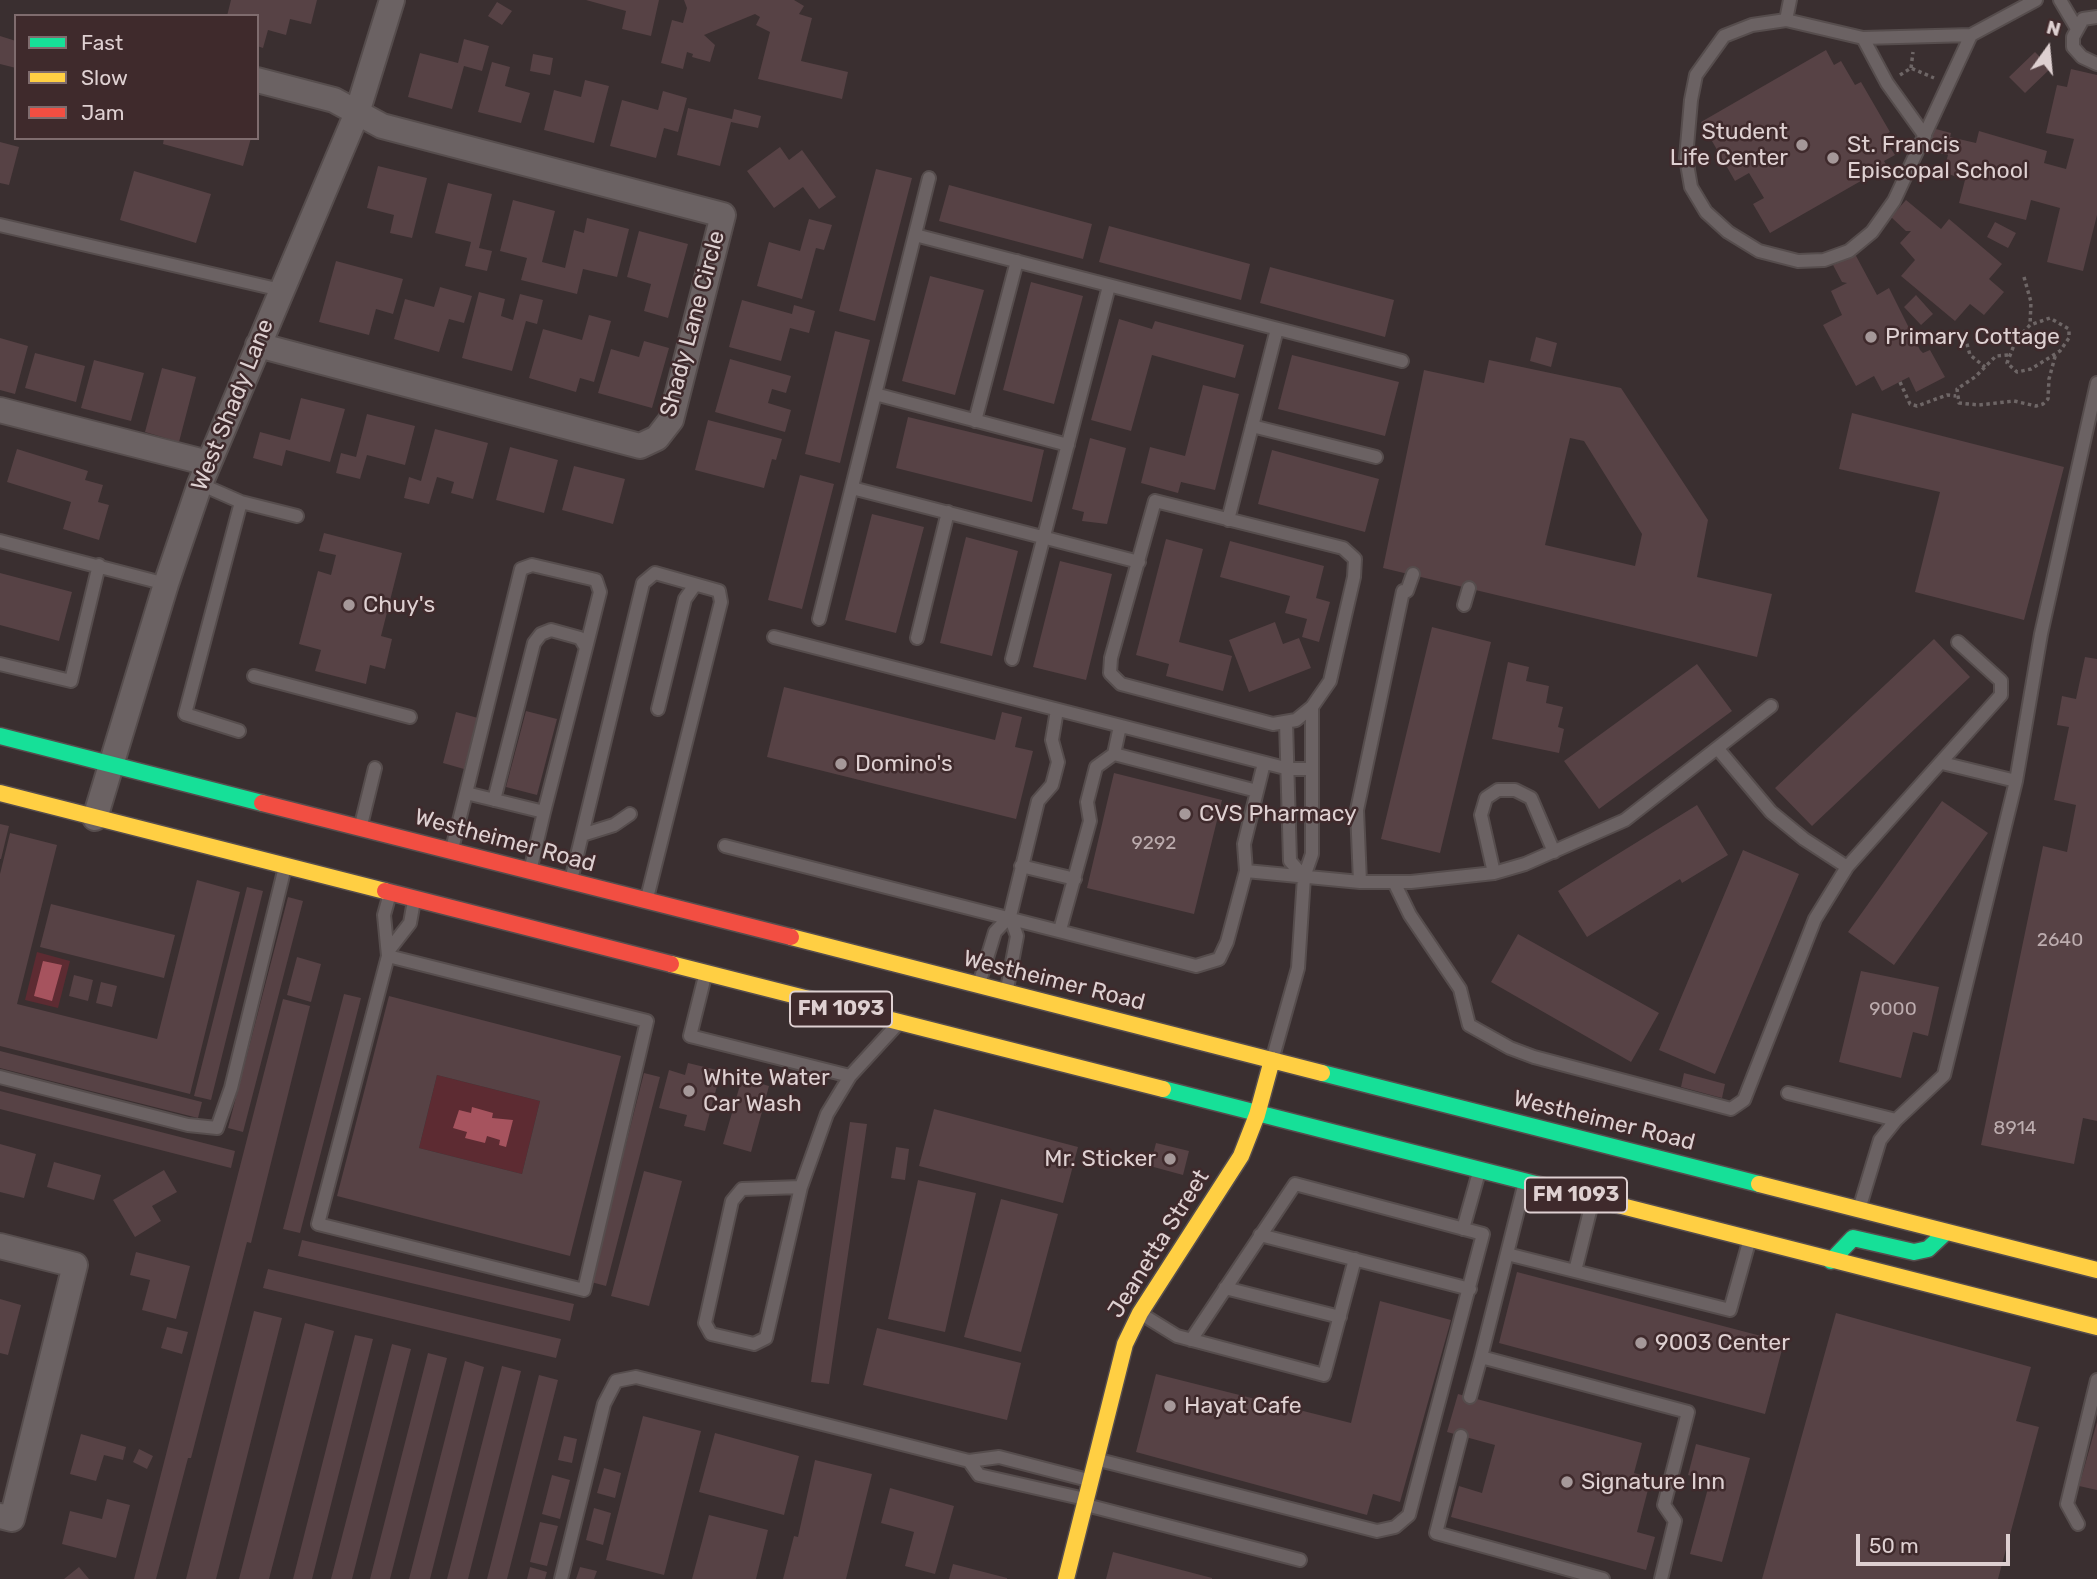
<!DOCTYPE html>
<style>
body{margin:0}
#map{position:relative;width:2097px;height:1579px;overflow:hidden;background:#3a2f30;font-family:Rubik,sans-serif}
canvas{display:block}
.legend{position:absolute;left:14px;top:14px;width:245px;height:126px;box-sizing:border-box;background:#3f2a2c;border:2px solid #7f6c6e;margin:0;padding:9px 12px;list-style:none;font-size:21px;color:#ded0d1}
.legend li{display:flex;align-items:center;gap:14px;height:35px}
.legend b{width:35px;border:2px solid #7f6c6e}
.north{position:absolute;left:2013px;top:14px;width:70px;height:70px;-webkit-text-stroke:5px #3f2a2c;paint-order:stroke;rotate:15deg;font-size:19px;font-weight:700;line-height:28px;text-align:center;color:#ded0d1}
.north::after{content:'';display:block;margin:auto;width:24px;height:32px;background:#ded0d1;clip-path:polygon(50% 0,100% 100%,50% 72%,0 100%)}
.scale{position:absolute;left:1856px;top:1534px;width:154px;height:32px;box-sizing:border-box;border:4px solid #ded0d1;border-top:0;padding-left:9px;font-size:21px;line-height:24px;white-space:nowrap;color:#ded0d1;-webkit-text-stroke:5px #3f2a2c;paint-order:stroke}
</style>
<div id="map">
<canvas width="2097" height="1579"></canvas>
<ul class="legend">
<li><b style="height:9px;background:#16e098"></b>Fast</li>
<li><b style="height:9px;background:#ffcf43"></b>Slow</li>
<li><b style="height:9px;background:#f24e42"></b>Jam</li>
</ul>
<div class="north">N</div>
<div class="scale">50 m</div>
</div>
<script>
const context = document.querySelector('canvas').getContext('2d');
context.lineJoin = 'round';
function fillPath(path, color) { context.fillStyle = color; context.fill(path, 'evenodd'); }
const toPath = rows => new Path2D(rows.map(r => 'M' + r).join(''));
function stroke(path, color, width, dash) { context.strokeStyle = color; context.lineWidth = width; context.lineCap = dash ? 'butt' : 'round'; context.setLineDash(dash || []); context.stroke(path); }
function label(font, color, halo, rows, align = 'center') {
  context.font = font + ' Rubik,sans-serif'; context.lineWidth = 5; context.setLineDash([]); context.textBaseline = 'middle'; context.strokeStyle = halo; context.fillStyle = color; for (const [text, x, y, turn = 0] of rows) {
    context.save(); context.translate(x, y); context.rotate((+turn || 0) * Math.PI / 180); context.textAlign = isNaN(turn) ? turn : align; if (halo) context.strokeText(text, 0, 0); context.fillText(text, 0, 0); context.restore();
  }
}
const green = toPath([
 [37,952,70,961,58,1008,25,1000],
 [437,1075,540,1101,522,1174,419,1148]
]);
const water = toPath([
 [43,961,62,965,52,1001,34,996],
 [472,1107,493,1113,492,1118,513,1120,506,1147,499,1145,500,1140,487,1136,485,1143,465,1138,467,1132,453,1128,459,1110,471,1113]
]);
const building = toPath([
 [231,0,317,0,311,24,290,19,286,35,268,30,263,48,257,46,257,16,227,16],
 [586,0,659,0,651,36,622,29,626,11],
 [684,0,794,0,804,6,799,14,812,18,801,61,848,72,842,99,758,79,770,32,756,25,760,17,755,14,704,35,715,45,710,62,692,57,693,54,687,52,683,69,661,63,672,20,683,23,687,8],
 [497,2,512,11,502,25,488,16],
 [0,36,16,41,16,68,0,64],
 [464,39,489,46,482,71,464,66,452,109,408,97,420,53,458,63],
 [1826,50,1834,65,1841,61,1855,85,1861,82,1890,132,1883,136,1895,155,1884,161,1887,166,1770,233,1753,204,1764,198,1749,173,1735,181,1701,122],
 [2035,52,2051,68,2025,93,2009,77],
 [533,54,553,58,550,75,530,71],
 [492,62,510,67,505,86,530,93,521,123,478,112],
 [2071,69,2097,75,2097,215,2083,271,2047,262,2060,208,2031,200,2026,220,1959,203,1965,180,1943,172,1948,155,1925,150,1932,128,1951,133,1950,137,1976,143,1979,131,2047,151,2044,163,2066,169,2074,139,2046,133,2057,85,2067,87],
 [585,80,609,86,594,143,544,130,554,90,581,97],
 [663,91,687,98,678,132,664,128,656,158,610,146,622,100,658,110],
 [688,108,732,119,734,109,761,116,758,128,731,122,720,166,677,155],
 [164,138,251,138,243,166,163,144],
 [0,142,19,147,9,185,0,183],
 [780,147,789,160,802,150,836,197,819,209,803,187,774,208,747,171],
 [378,166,427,178,412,238,390,233,394,215,367,208],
 [876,169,912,178,875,321,839,311],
 [134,171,211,194,196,243,120,220],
 [448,183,492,194,479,248,492,251,487,271,465,266,471,242,435,233],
 [949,185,1092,224,1083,259,939,221],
 [513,200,555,211,542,262,565,268,574,230,584,233,587,218,629,229,617,277,583,269,577,294,521,280,527,258,500,251],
 [1906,200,1941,229,1949,219,2002,264,1989,279,2004,292,1984,315,1970,304,1955,321,1901,276,1915,260,1900,243,1911,231,1906,231,1891,217],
 [809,219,832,225,824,250,816,248,802,299,757,286,769,242,800,251],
 [1995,222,2016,233,2008,248,1987,237],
 [1109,226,1250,264,1241,300,1099,262],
 [639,231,688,244,668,318,644,311,651,284,627,277],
 [1855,254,1877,295,1889,288,1920,350,1923,353,1930,350,1945,377,1916,392,1909,377,1882,391,1874,376,1856,386,1823,325,1842,315,1831,291,1847,283,1842,282,1833,265],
 [336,261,403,279,393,314,376,309,369,335,319,322],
 [1270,267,1394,300,1385,337,1260,303],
 [930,276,984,290,955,395,902,381],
 [1031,282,1083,296,1054,404,1003,390],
 [440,287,472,296,464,323,449,319,439,352,394,339,405,299,434,307],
 [479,292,505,299,501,316,513,320,520,294,543,300,537,324,526,321,512,371,462,358],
 [1916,295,1933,314,1921,325,1904,307],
 [742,300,792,314,794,305,815,311,809,333,790,328,781,361,729,347],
 [589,315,611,321,594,382,580,378,576,392,529,378,543,329,582,340],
 [1119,319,1152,329,1155,321,1244,345,1235,378,1152,355,1131,431,1091,420],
 [835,331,870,340,840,463,805,454],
 [1536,337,1557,343,1551,367,1530,361],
 [0,338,28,346,15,394,0,390],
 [644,341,669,348,652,408,598,393,611,349,639,357],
 [35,353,85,366,76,402,25,388],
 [1292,355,1399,382,1385,436,1278,409],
 [730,359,791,376,786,393,772,389,768,403,791,410,785,432,715,412],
 [94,360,144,373,131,421,81,408],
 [1489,360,1621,388,1708,520,1697,577,1772,594,1757,657,1383,568,1424,370,1484,383],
 [1570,438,1584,441,1642,534,1635,566,1545,545],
 [162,368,196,377,179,442,145,432],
 [1203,385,1239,394,1215,490,1181,482,1178,493,1141,483,1150,447,1185,456],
 [301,398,345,409,330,462,286,450,282,466,253,458,260,432,290,440],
 [1852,413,2064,467,2024,620,1915,592,1940,492,1839,469],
 [367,414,415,426,405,465,367,455,360,479,336,473,341,453,356,457],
 [908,417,1044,450,1032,502,896,468],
 [708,420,782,439,776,460,772,459,764,488,695,470],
 [435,429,488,443,473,499,451,493,454,482,437,477,429,504,404,498,409,477,421,481],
 [1090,438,1126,448,1107,524,1082,521,1084,512,1072,509],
 [510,447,558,460,544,513,496,500],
 [17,449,88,471,85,480,103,485,98,502,109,505,99,540,63,529,71,502,7,482],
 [1272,450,1379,479,1365,532,1258,504],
 [574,466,625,479,613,524,562,510],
 [800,475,834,484,802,609,768,600],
 [872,514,924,527,896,633,845,620],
 [324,533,402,553,381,636,392,639,385,669,370,665,366,684,315,671,321,650,299,644,318,571,331,575,336,555,319,551],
 [966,537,1018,551,992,656,940,643],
 [1166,539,1203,549,1179,642,1232,656,1223,691,1166,676,1169,664,1136,655],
 [1230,541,1324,566,1316,598,1330,602,1319,642,1302,637,1307,619,1285,613,1290,596,1220,577],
 [1060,561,1112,574,1086,680,1033,667],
 [0,573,72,592,59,641,0,625],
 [1275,622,1283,644,1299,638,1311,668,1249,692,1229,640],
 [1432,627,1491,642,1440,853,1381,839],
 [1934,639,1970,677,1812,826,1775,788],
 [2085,657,2097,659,2097,1121,2083,1118,2074,1164,1981,1145,2043,846,2067,852,2076,805,2054,800,2069,727,2057,725,2062,696,2076,699],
 [1508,662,1529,667,1526,681,1549,686,1546,703,1563,707,1558,727,1564,729,1559,753,1492,739],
 [1697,664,1732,711,1599,809,1564,761],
 [784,687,995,740,1002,712,1022,717,1015,747,1033,751,1016,819,767,757],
 [526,711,557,719,537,795,506,787],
 [456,712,478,718,464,769,443,763],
 [1114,773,1222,800,1194,914,1087,888],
 [1942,801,1988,833,1894,965,1848,932],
 [1697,805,1728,855,1682,883,1680,879,1587,937,1558,891],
 [0,824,9,826,1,859,0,859],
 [10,833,57,845,17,1004,157,1039,197,880,240,892,190,1094,0,1046,0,874],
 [1743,850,1799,874,1715,1074,1659,1050],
 [247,887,263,891,211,1100,194,1096],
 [288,897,303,901,243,1132,228,1128],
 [51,904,175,935,164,978,40,947],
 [1518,934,1659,1013,1631,1062,1491,982],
 [297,957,321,964,311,1002,287,995],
 [1861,971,1939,987,1928,1036,1913,1032,1901,1078,1839,1062],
 [74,975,93,980,88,1001,69,996],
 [101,982,117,986,112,1007,96,1003],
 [344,994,361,998,300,1233,283,1229],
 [389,996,621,1056,570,1256,337,1196],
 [437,1075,540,1101,522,1174,419,1148],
 [283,999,310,1006,251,1243,247,1242,191,1458,188,1458,156,1579,134,1579],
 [0,1051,202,1102,198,1118,0,1068],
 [688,1063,721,1071,705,1131,684,1126,687,1115,659,1108,669,1070,685,1075],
 [644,1073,660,1077,606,1286,591,1282],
 [1684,1073,1725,1084,1722,1098,1681,1087],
 [742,1078,769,1086,751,1152,723,1144],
 [0,1091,235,1151,231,1168,0,1109],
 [934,1109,1078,1147,1063,1203,919,1166],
 [850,1122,867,1124,829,1384,811,1382],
 [1156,1143,1189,1151,1183,1175,1150,1166],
 [0,1144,36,1154,24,1198,0,1192],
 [896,1147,909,1149,905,1180,891,1178],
 [54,1162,101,1175,94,1200,47,1187],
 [164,1170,177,1192,152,1206,161,1221,135,1237,113,1200],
 [644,1171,682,1181,649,1306,611,1296],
 [918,1180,976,1193,945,1332,888,1319],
 [1001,1199,1058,1214,1021,1352,964,1337],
 [302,1240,574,1304,570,1321,298,1256],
 [136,1252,190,1266,176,1319,142,1310,150,1280,130,1275],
 [268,1269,561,1339,556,1358,263,1288],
 [1517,1272,1784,1342,1765,1414,1499,1343],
 [0,1299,21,1305,8,1355,0,1353],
 [1380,1301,1451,1320,1400,1502,1373,1494,1367,1515,1136,1452,1156,1374,1351,1423],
 [254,1311,282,1318,216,1579,186,1579],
 [1836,1313,2031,1367,2016,1421,2039,1427,1998,1579,1762,1579],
 [305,1323,334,1331,269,1579,239,1579],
 [167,1327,188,1332,182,1354,161,1348],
 [877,1328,1021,1363,1007,1420,863,1385],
 [355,1335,373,1339,312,1579,293,1579],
 [392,1344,411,1349,352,1579,331,1579],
 [428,1353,447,1358,390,1579,370,1579],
 [465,1361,484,1367,430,1579,409,1579],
 [502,1366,521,1371,468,1579,447,1579],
 [539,1375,558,1380,507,1579,487,1579],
 [1458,1394,1642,1443,1634,1473,1651,1478,1637,1532,1655,1537,1646,1570,1451,1517,1459,1486,1482,1493,1495,1445,1447,1432],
 [643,1416,701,1431,664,1575,606,1560],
 [2097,1422,2097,1490,2079,1486],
 [715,1433,799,1456,784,1515,699,1492],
 [81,1434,126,1447,123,1460,104,1455,96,1481,70,1474],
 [564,1436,577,1439,572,1463,558,1460],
 [1696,1444,1750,1458,1722,1562,1690,1554,1710,1481,1688,1475],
 [139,1449,153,1456,147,1469,133,1462],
 [815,1460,872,1474,846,1579,783,1579,794,1536,798,1537],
 [604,1468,621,1473,615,1498,597,1493],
 [552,1475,570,1480,560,1519,542,1514],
 [890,1488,954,1506,935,1574,905,1566,914,1532,881,1523],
 [107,1499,130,1505,116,1558,62,1544,70,1511,102,1519],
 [594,1508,611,1513,603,1545,586,1540],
 [709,1515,768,1530,756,1579,692,1579],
 [540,1522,558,1526,547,1566,530,1562],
 [1113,1552,1212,1578,1212,1579,1106,1579],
 [953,1564,1007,1578,1007,1579,949,1579],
 [79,1567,89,1579,64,1579],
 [530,1567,547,1572,545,1579,527,1579],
 [580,1567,597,1571,594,1579,576,1579]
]);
const path = toPath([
 [1911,68,1913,52],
 [1900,75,1911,68,1934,78],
 [2024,277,2031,302,2030,325,2016,340,2007,363,2017,372,2031,369,2060,351,2069,338,2069,329,2050,318,2030,325],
 [1965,337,1970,355,1985,367],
 [2008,355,1996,356,1975,377,1957,389,1959,403,1979,405,2014,401,2036,406,2043,404,2048,399,2049,379,2056,353],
 [1900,382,1910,404,1917,406,1947,395,1956,396]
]);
const lane = toPath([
 [2060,0,2076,27],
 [2097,17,2083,19,2073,37,2073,47,2082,57,2097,64],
 [1786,20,1790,0],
 [1971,35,1894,201,1872,232,1849,251,1824,260,1798,261,1759,251,1728,232,1706,212,1691,187,1686,158,1691,100,1696,75,1724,36,1752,25,1786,20,1863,38,1971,35,2036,0],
 [1863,38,1887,83,1925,136],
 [0,225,281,290],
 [915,235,1402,361],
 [875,394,1068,445],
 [975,421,1017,261],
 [1252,426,1376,457],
 [200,484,241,502,297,516],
 [852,488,1139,562],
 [1155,501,1343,548,1355,559,1354,577,1330,681,1312,707,1296,720,1273,724,1121,684,1110,673,1111,658,1155,501],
 [1228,520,1277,329],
 [0,541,166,584],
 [1407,591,1413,574],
 [1464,605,1469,588],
 [819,619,929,178],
 [774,637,1289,769,1312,769],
 [917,638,948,512],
 [1012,659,1109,286],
 [0,664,71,681,99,565],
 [254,676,410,717],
 [658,709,685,599,695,585],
 [1286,722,1290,861,1304,877],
 [239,731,185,714,241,502],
 [1718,749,1771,812,1804,839,1847,867],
 [1114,754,1257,791],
 [1942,763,2016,781],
 [466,793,521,569,532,565,596,580,600,592,586,648],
 [494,800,534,643,541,634,551,630,580,638,586,648,544,812],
 [361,825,375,768],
 [582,835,614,825,630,814],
 [725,846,1196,966,1219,959,1227,942,1246,871,1244,844,1264,763],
 [452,849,466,793,544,812,531,867],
 [1021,866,1075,879],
 [1246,871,1360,882,1411,882,1494,873,1525,864,1625,820,1771,706],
 [1494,873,1481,815,1486,798,1498,790,1515,790,1531,798,1554,852],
 [572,876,643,583,655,573,719,591,721,602,647,898],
 [1360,882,1357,810,1403,591],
 [1394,882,1410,915,1460,989,1469,1025,1510,1048,1534,1057,1731,1109,1744,1100,1815,919,1847,867,2001,695,2001,681,1958,642],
 [1060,930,1090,821,1087,802,1096,767,1114,754,1120,726],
 [389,950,410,923,414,901],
 [388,956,318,1224,584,1290,647,1021,388,956,384,915,389,897],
 [705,976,690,1036,850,1076,895,1027],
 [980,981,995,932,1010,916,1038,801,1052,785,1058,762,1052,740,1057,710],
 [1007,989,1017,936,1010,916],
 [1273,1057,1298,968,1304,877,1312,854,1312,707],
 [0,1077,188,1125,217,1128,231,1088,284,871],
 [1788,1093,1896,1120],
 [1524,1186,1481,1357,1688,1412,1664,1505,1675,1521,1661,1579],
 [801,1187,742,1189,732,1201,705,1323,711,1334,754,1344,766,1338,801,1187,827,1114,850,1076],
 [1860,1206,1880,1140,1896,1120,1944,1075,2016,781,2041,634,2097,383],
 [1463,1229,1479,1172],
 [1260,1235,1470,1289],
 [1507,1254,1730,1310,1749,1242],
 [1575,1271,1592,1203],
 [1225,1288,1340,1317],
 [1143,1315,1177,1336,1324,1375,1355,1259],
 [1470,1397,1481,1357],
 [1461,1436,1436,1533,1603,1579],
 [1099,1460,1377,1531,1395,1527,1409,1515,1483,1234,1295,1184,1191,1340],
 [969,1461,979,1475,1085,1499],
 [1086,1505,1300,1560],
 [2078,1524,2067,1504,2097,1380],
 [561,1579,604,1404,616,1381,636,1377,969,1461,999,1457,1088,1480]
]);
const street = toPath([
 [257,80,334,100,382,126,723,215,671,420,657,438,640,446,258,345],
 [0,410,208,463],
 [95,818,166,584,200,484,357,113,392,0],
 [0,1246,75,1265,12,1519,0,1516]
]);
const fast = toPath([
 [0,736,262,803],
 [1322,1073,1759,1184],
 [1163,1089,1614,1204],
 [1831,1261,1853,1238,1914,1252,1928,1249,1946,1232]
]);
const slow = toPath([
 [0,793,385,891],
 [791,937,1322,1073],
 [671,964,1163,1089],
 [1759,1184,2097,1270],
 [1614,1204,2097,1327],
 [1066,1579,1125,1344,1140,1313,1241,1156,1257,1115,1272,1060]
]);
const jam = toPath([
 [262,803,791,937],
 [385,891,671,964]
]);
const markers = [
 [1802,145,7,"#a59899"],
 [1833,158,7,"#a59899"],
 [1871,337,7,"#a59899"],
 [349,605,7,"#a59899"],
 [841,764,7,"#a59899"],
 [1185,814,7,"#a59899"],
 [689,1091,7,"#a59899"],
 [1170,1159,7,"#a59899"],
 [1641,1343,7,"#a59899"],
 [1170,1406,7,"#a59899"],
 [1567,1482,7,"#a59899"]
];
const numberNames = [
 ["9292",1154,844],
 ["2640",2060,941],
 ["9000",1893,1010],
 ["8914",2015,1129]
];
const shields = [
 [841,1009,102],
 [1576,1195,102]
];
const shieldNames = [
 ["FM 1093",841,1009],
 ["FM 1093",1576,1195]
];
const poiNames = [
 ["Student",1788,132,"right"],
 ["Life Center",1788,158,"right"],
 ["St. Francis",1847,145],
 ["Episcopal School",1847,171],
 ["Primary Cottage",1885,337],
 ["Chuy's",363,605],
 ["Domino's",855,764],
 ["CVS Pharmacy",1199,814],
 ["White Water",703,1078],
 ["Car Wash",703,1104],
 ["Mr. Sticker",1156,1159,"right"],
 ["9003 Center",1655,1343],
 ["Hayat Cafe",1184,1406],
 ["Signature Inn",1581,1482]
];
const streetNames = [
 ["Shady Lane Circle",693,324,-75],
 ["West Shady Lane",233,405,-68],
 ["Westheimer Road",505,841,15],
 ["Westheimer Road",1054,981,14],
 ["Westheimer Road",1604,1121,14],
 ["Jeanetta Street",1159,1244,-58]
];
fillPath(green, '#5d2b32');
fillPath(water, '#a6535e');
fillPath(building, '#574245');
stroke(lane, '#564d4d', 16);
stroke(street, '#564d4d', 28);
stroke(fast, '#564d4d', 19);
stroke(slow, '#564d4d', 19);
stroke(jam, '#564d4d', 19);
stroke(path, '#6e6666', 3.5, [3.5, 3.5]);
stroke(lane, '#6b6263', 12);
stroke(street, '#6b6263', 24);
stroke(fast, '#16e098', 16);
stroke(slow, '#ffcf43', 16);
stroke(jam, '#f24e42', 16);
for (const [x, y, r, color] of markers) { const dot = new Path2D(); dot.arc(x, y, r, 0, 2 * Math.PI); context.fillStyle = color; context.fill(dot); stroke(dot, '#3f2a2c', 2.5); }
label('19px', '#bcacae', null, numberNames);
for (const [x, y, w] of shields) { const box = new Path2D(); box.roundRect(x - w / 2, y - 17.5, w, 35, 5); context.fillStyle = '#3f2a2c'; context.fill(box); stroke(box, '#ded0d1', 2); }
label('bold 21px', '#ded0d1', null, shieldNames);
label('23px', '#ded0d1', '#3f2a2c', poiNames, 'left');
label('23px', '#ded0d1', '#3f2a2c', streetNames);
</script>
